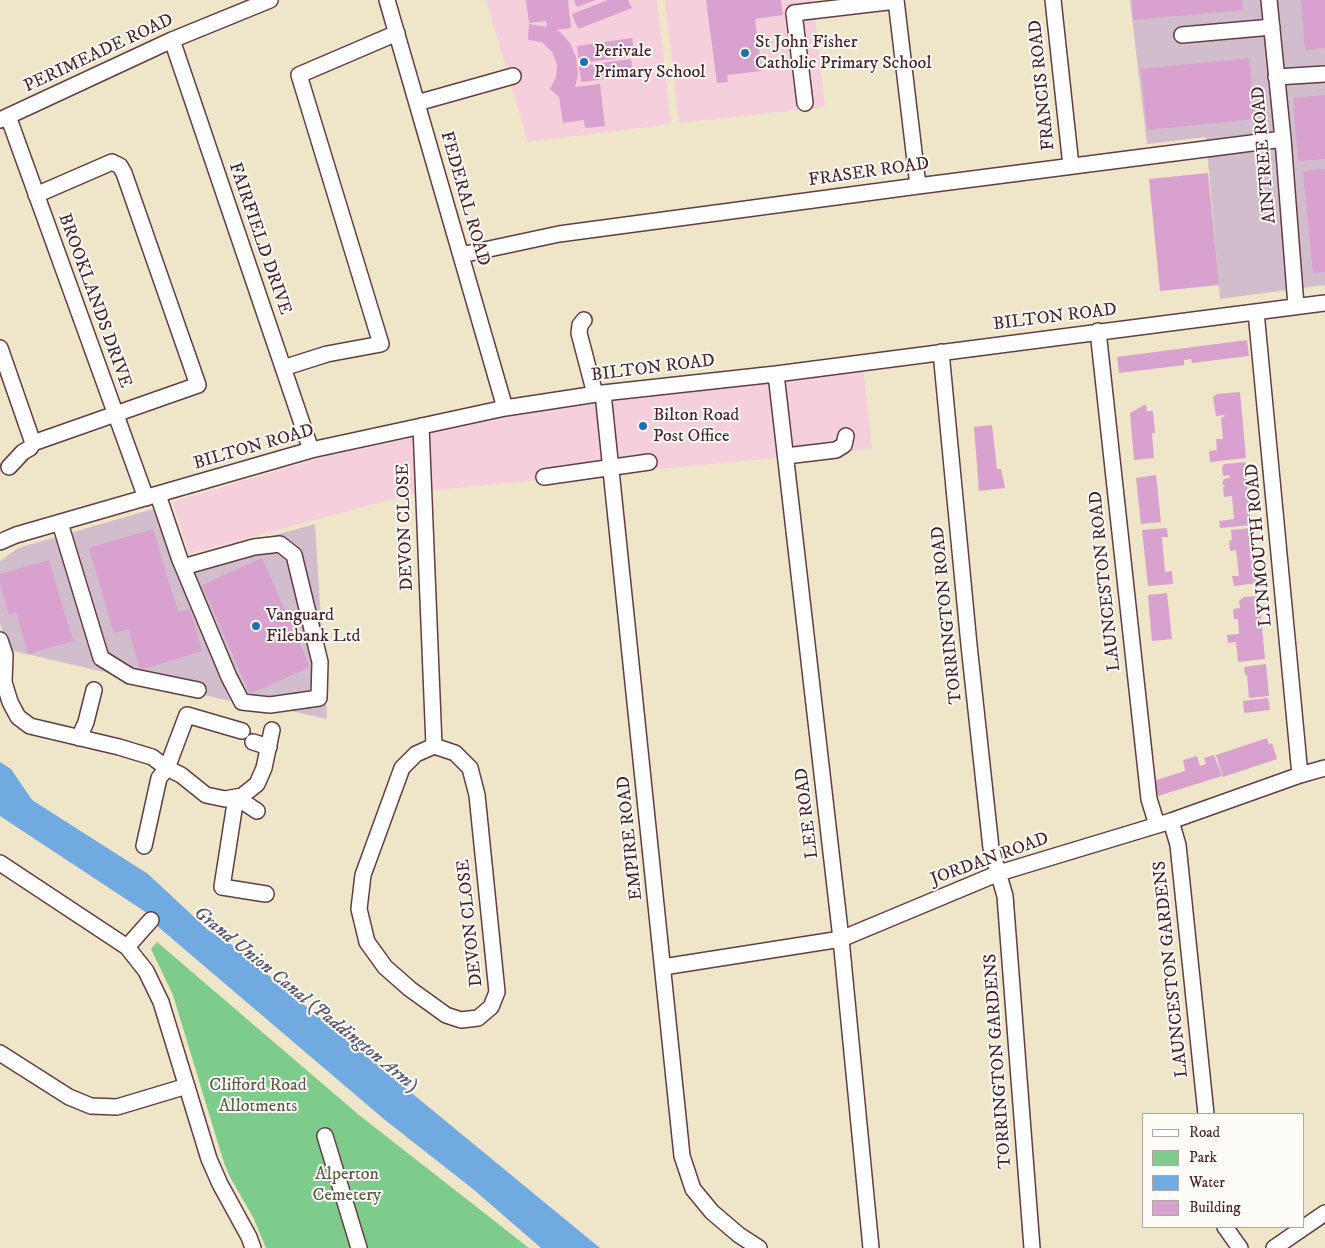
<!DOCTYPE html>
<style>
body{margin:0}
#map{position:relative;width:1325px;height:1248px;overflow:hidden;background:#efe5c9;font-family:"IM FELL DW Pica",serif}
canvas{display:block}
.legend{position:absolute;left:1142px;top:1113px;width:162px;height:115px;box-sizing:border-box;background:#fdfcf7;border:1px solid #b5a4a5;margin:0;padding:6px 9px;list-style:none;font-size:15px;color:#4a1f2b}
.legend li{display:flex;align-items:center;gap:10px;height:25px}
.legend b{width:25px;border:1px solid #b5a4a5}
</style>
<div id="map">
<canvas width="1325" height="1248"></canvas>
<ul class="legend">
<li><b style="height:6px;background:#fff"></b>Road</li>
<li><b style="height:14px;background:#7ecc8c"></b>Park</li>
<li><b style="height:14px;background:#70aae0"></b>Water</li>
<li><b style="height:14px;background:#d8a1ce"></b>Building</li>
</ul>
</div>
<script>
const context = document.querySelector('canvas').getContext('2d');
context.lineJoin = 'round';
function fillPath(path, color) { context.fillStyle = color; context.fill(path, 'evenodd'); }
const toPath = rows => new Path2D(rows.map(r => 'M' + r).join(''));
function stroke(path, color, width, dash) { context.strokeStyle = color; context.lineWidth = width; context.lineCap = dash ? 'butt' : 'round'; context.setLineDash(dash || []); context.stroke(path); }
function label(font, color, halo, rows, align = 'center') {
  context.font = font + ' "IM FELL DW Pica",serif'; context.lineWidth = 4; context.setLineDash([]); context.textBaseline = 'middle'; context.strokeStyle = halo; context.fillStyle = color; for (const [text, x, y, turn = 0] of rows) {
    context.save(); context.translate(x, y); context.rotate((+turn || 0) * Math.PI / 180); context.textAlign = isNaN(turn) ? turn : align; if (halo) context.strokeText(text, 0, 0); context.fillText(text, 0, 0); context.restore();
  }
}
const built = toPath([
 [486,0,657,0,671,124,528,142],
 [665,0,813,0,825,107,679,123],
 [863,365,872,449,422,491,189,554,173,502,316,459,484,422,610,397]
]);
const industrial = toPath([
 [1130,0,1325,0,1325,285,1220,299,1206,137,1147,144],
 [170,504,187,559,315,524,327,719,233,698,156,508],
 [153,509,230,701,9,650,0,624,0,561,18,548]
]);
const green = toPath([
 [157,942,359,1115,529,1248,266,1248,253,1217,231,1179,224,1163,173,995,151,949]
]);
const water = toPath([
 [0,762,11,769,32,800,148,874,208,930,232,945,296,998,600,1248,541,1248,473,1189,385,1120,156,925,147,913,0,816]
]);
const building = toPath([
 [526,0,568,0,571,28,556,30,560,32,570,43,576,57,578,75,575,87,600,84,605,126,585,128,584,120,563,123,559,97,550,89,556,77,557,64,552,52,542,42,528,40,529,24,547,27,546,21,529,23],
 [574,0,596,0,577,7],
 [608,0,628,0,632,8,578,29,572,14],
 [706,0,781,0,783,15,755,19,762,71,727,75,728,82,717,83],
 [1132,0,1242,0,1243,10,1133,20],
 [1301,0,1325,0,1325,48,1305,50],
 [632,38,635,56,579,63,577,46],
 [1249,58,1256,119,1147,130,1141,69],
 [631,59,633,75,581,82,579,66],
 [1325,95,1325,159,1298,161,1293,98],
 [1325,169,1325,272,1313,273,1303,171],
 [1208,173,1219,285,1160,291,1149,179],
 [1247,340,1249,356,1192,363,1191,359,1184,360,1184,365,1119,373,1117,357],
 [1240,392,1246,458,1210,462,1209,451,1217,450,1216,439,1223,439,1221,418,1225,416,1225,415,1216,416,1213,397,1217,394],
 [1146,404,1147,411,1153,411,1155,433,1152,433,1154,458,1134,460,1130,413],
 [992,425,997,469,1001,469,1005,488,979,491,974,427],
 [1245,462,1251,525,1220,528,1219,521,1234,519,1232,496,1224,497,1223,487,1225,486,1222,484,1224,479,1230,478,1229,475,1223,476,1222,467,1224,464],
 [1156,475,1161,522,1141,524,1136,478],
 [1167,528,1168,537,1162,537,1165,572,1172,571,1173,584,1148,586,1142,530],
 [1251,528,1258,583,1234,586,1232,576,1239,576,1236,550,1230,551,1229,541,1232,540,1231,530],
 [153,529,178,612,190,609,202,651,140,670,128,629,114,633,89,548],
 [262,558,310,667,250,694,202,585],
 [49,560,73,641,28,654,16,613,9,615,0,583,0,574],
 [1167,593,1172,639,1152,641,1148,595],
 [1259,596,1265,659,1238,662,1236,642,1228,643,1227,635,1239,634,1238,619,1234,619,1233,609,1240,608,1239,601,1244,597],
 [1266,664,1269,696,1249,698,1247,675,1245,675,1244,667],
 [1268,698,1270,710,1244,713,1243,701],
 [1267,738,1269,745,1272,743,1277,759,1223,777,1216,755],
 [1214,755,1222,776,1158,796,1153,781,1185,771,1183,760,1197,756,1200,766,1206,764,1204,758]
]);
const minor = toPath([
 [387,0,505,408],
 [896,0,918,186],
 [1053,0,1071,166],
 [1269,0,1283,139,1296,306],
 [1182,35,1272,27],
 [172,40,311,450],
 [1276,77,1325,74],
 [417,103,513,76],
 [805,103,794,13,896,1],
 [8,116,146,498],
 [0,120,172,40,270,0],
 [461,255,559,234,918,186,1283,139],
 [1256,312,1300,775],
 [584,320,580,325,579,333,595,394],
 [1098,331,1149,799,1157,825],
 [0,348,33,443,198,385,124,173,120,166,112,162,36,195],
 [941,352,969,645,991,848,1005,896,1032,1248],
 [283,368,327,354,381,344,299,75,397,33],
 [776,374,841,939,871,1248],
 [603,393,682,1156,693,1189,712,1212,739,1235,759,1248],
 [421,426,434,746],
 [786,456,836,450,844,445,846,436],
 [9,467,23,452,30,448,33,443],
 [544,477,649,462],
 [158,495,180,560,183,567,229,677,242,702,270,705,319,698,320,662,294,555,280,544,254,547,183,567],
 [60,523,101,658,130,676,198,690],
 [0,542,16,535,311,450,505,408,603,393,776,374,1325,303],
 [0,640,5,655,4,682,10,702,18,717,30,726,119,747,152,757,167,768,181,775,206,795,225,799,242,796,257,784,264,768,272,730],
 [79,738,86,722,94,690],
 [253,742,269,747],
 [434,746,455,753,470,768,477,795,497,992,491,1007,478,1018,461,1020,446,1015,410,989,385,967,367,942,359,909,363,875,402,768,416,754,434,746],
 [257,811,236,797,222,887,266,894],
 [1171,821,1178,845,1206,1114],
 [144,846,159,778,167,768,187,715,242,731],
 [0,863,127,947,146,971,161,1002,209,1159,220,1184,249,1237,253,1248],
 [127,947,151,920],
 [663,967,841,939,999,873,1171,821,1300,775,1325,768],
 [0,1053,69,1097,91,1106,117,1107,187,1086],
 [325,1136,359,1248],
 [1225,1227,1240,1248],
 [1274,1248,1325,1213]
]);
const markers = [
 [745,53,5,"#1f6fb2"],
 [584,62,5,"#1f6fb2"],
 [643,426,5,"#1f6fb2"],
 [256,626,5,"#1f6fb2"]
];
const poiNames = [
 ["St John Fisher",755,43],
 ["Catholic Primary School",755,64],
 ["Perivale",594,52],
 ["Primary School",594,73],
 ["Bilton Road",653,416],
 ["Post Office",653,437],
 ["Vanguard",266,616],
 ["Filebank Ltd",266,637]
];
const streetNames = [
 ["PERIMEADE ROAD",99,54,-25],
 ["FRANCIS ROAD",1043,85,-96],
 ["AINTREE ROAD",1265,155,-95],
 ["FRASER ROAD",869,173,-8],
 ["FEDERAL ROAD",464,199,74],
 ["FAIRFIELD DRIVE",259,239,71],
 ["BROOKLANDS DRIVE",94,301,70],
 ["BILTON ROAD",1055,318,-7],
 ["BILTON ROAD",653,369,-7],
 ["BILTON ROAD",254,448,-16],
 ["DEVON CLOSE",406,527,-92],
 ["LYNMOUTH ROAD",1260,545,-95],
 ["LAUNCESTON ROAD",1106,581,-96],
 ["TORRINGTON ROAD",948,615,-96],
 ["LEE ROAD",808,813,-97],
 ["EMPIRE ROAD",631,838,-96],
 ["JORDAN ROAD",990,860,-20],
 ["DEVON CLOSE",471,923,-96],
 ["LAUNCESTON GARDENS",1172,969,-96],
 ["TORRINGTON GARDENS",999,1061,-94]
];
const parkNames = [
 ["Clifford Road",258,1086],
 ["Allotments",258,1107],
 ["Alperton",347,1175],
 ["Cemetery",347,1196]
];
const waterNames = [
 ["Grand Union Canal (Paddington Arm)",305,1000,39]
];
fillPath(built, '#f5cfdb');
fillPath(industrial, '#d1bdcc');
fillPath(green, '#7ecc8c');
fillPath(water, '#70aae0');
fillPath(building, '#d8a1ce');
stroke(minor, '#633d43', 18);
stroke(minor, '#fff', 15);
for (const [x, y, r, color] of markers) { const dot = new Path2D(); dot.arc(x, y, r, 0, 2 * Math.PI); context.fillStyle = color; context.fill(dot); stroke(dot, '#fdfcf7', 2); }
label('18px', '#4a1f2b', '#fdfcf7', poiNames, 'left');
label('18px', '#4a1f2b', '#fdfcf7', streetNames);
label('18px', '#5c5c4d', '#fdfcf7', parkNames);
label('italic 19px', '#595773', '#fdfcf7', waterNames);
</script>
